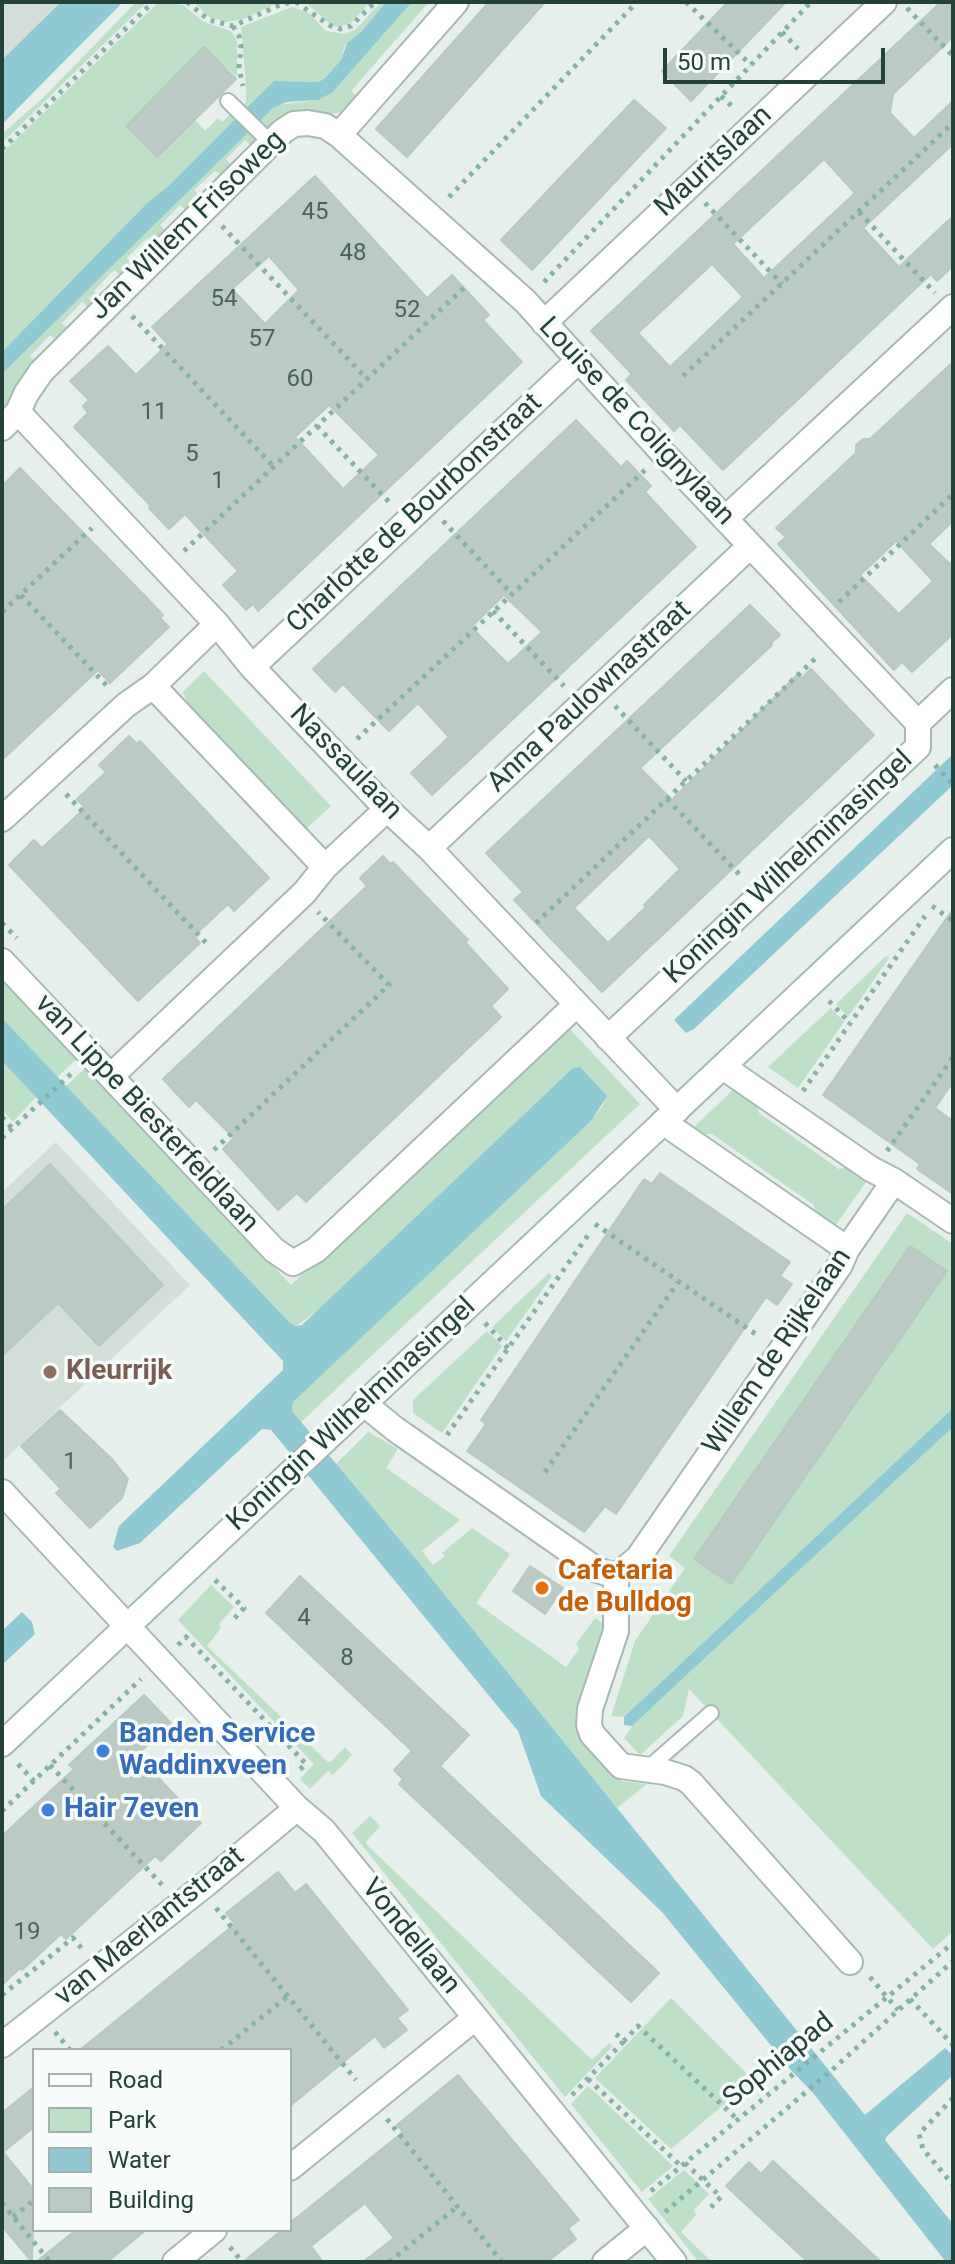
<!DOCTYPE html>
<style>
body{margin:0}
#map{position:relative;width:955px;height:2264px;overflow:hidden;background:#e6efeb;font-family:Roboto,sans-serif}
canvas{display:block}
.frame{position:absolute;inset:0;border:4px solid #24423a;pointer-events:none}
.legend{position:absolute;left:32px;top:2048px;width:260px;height:184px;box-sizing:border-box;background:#f7fbf9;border:2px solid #a3b1ad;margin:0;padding:10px 14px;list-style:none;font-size:24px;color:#24423a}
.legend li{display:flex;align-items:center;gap:16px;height:40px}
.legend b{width:40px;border:2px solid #a3b1ad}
.scale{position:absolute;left:663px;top:48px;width:222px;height:36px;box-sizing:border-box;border:4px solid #24423a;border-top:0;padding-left:10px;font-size:24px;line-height:28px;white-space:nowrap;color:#24423a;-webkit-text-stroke:6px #f7fbf9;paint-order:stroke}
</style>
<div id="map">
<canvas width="955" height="2264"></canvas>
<div class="frame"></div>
<ul class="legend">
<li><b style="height:10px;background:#fff"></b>Road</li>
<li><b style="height:22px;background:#bfe0c8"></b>Park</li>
<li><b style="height:22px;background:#8ec9d4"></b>Water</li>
<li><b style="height:22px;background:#bbcac4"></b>Building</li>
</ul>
<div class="scale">50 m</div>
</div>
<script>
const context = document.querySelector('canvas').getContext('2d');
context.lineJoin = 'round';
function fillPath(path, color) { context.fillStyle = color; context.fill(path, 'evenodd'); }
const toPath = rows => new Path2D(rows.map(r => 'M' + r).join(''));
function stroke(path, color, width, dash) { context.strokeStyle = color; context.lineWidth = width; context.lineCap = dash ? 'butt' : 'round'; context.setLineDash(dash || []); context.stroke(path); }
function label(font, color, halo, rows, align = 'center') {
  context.font = font + ' Roboto,sans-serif'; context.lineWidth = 7; context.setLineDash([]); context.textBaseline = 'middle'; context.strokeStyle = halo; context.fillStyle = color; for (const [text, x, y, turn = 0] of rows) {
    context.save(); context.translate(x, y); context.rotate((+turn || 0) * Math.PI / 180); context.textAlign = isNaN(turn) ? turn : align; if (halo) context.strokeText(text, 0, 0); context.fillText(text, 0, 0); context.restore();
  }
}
const built = toPath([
 [2,2,120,2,2,125],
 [56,1142,190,1285,3,1461,2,1192]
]);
const green = toPath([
 [136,2,147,2,2,143,2,134,46,95],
 [159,2,183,5,204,22,231,31,237,41,237,77,204,47,125,126,157,158,195,120,205,131,218,118,222,122,231,113,237,118,166,188,146,204,2,352,2,153],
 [194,2,279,2,243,19,227,22,209,17],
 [305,2,370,2,351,23,338,27,331,25],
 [381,2,386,2,361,32,345,45,341,60,324,79,318,82,277,81,246,110,243,107,246,102,246,85,241,27,292,7,309,13,326,31,344,34,355,30],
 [412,2,429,2,351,91,359,99,344,111,269,132,258,121,277,105,318,100,332,93],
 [249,130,259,139,250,145,245,140,226,159,231,164,221,175,215,171,194,190,200,196,186,210,180,205,160,225,165,230,153,242,147,238,127,258,132,263,120,275,114,270,94,291,99,296,88,307,82,302,62,323,67,328,55,339,50,335,30,356,34,361,25,370,27,372,2,412,2,374],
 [204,671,331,806,306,829,188,706,183,692],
 [886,956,889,958,848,1017,836,1004],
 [2,979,77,1059,57,1077,2,1018],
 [831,1008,844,1022,798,1088,768,1067],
 [570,1029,640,1104,301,1422,292,1411,292,1402,592,1120,606,1101,296,1326,290,1323,66,1086,85,1068,291,1285,555,1035],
 [2,1061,36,1097,13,1122,2,1110],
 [735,1088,756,1099,759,1113,839,1169,853,1166,863,1175,866,1182,835,1226,816,1219,814,1205,712,1134,703,1134,694,1127],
 [907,1213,953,1244,953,1408,624,1717,611,1716,635,1641,685,1568,669,1556],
 [549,1273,552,1276,506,1341,492,1327],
 [487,1331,502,1346,442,1433,413,1413,413,1400],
 [953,1427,953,1931,933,1949,689,1689,683,1716,640,1755,624,1738,632,1726],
 [368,1432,398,1449,386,1468,460,1520,422,1551,433,1565,445,1556,442,1553,472,1528,510,1554,476,1603,566,1667,579,1649,576,1644,595,1618,605,1625,575,1716,582,1738,612,1776,622,1781,647,1784,617,1808,420,1564,336,1464],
 [211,1585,234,1607,219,1624,221,1628,207,1646,328,1762,331,1762,345,1747,352,1755,333,1775,328,1771,310,1789,300,1779,314,1764,178,1620],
 [370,1816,380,1826,366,1842,367,1845,592,2060,609,2043,613,2046,565,2097,352,1833],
 [671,1998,753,2080,671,2149,595,2078],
 [588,2086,673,2166,642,2192,571,2104],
 [684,2170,709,2194,694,2210,696,2215,681,2232,712,2262,699,2262,648,2199]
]);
const water = toPath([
 [61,2,123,2,2,124,2,60],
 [386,2,412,2,332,93,318,100,287,102,273,108,2,374,2,352,146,204,166,188,274,81,318,82,324,79,341,60,347,43,361,32],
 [953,754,953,785,694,1029,686,1033,674,1020],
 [2,1018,290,1323,296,1326,302,1325,573,1068,580,1067,607,1096,592,1120,293,1402,292,1411,420,1564,865,2115,945,2048,953,2055,953,2075,887,2136,885,2140,953,2224,953,2262,946,2262,813,2093,791,2070,662,1912,541,1796,518,1731,271,1430,262,1429,140,1543,117,1551,113,1547,119,1526,283,1370,283,1361,2,1061],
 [953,1408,953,1427,632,1726,624,1725,624,1717],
 [22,1612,32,1622,35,1634,2,1665,2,1631]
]);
const building = toPath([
 [489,2,545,2,407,157,376,129,489,2],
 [728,2,786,2,691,101,662,71,728,2],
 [941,2,953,2,953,37,893,94,890,113,914,138,953,101,953,144,863,228,899,267,953,216,953,266,937,281,931,274,723,470,680,425,674,431,655,411,626,380,632,374,591,331,941,2],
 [824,159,855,193,764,278,733,244,824,159],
 [712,264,743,297,670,367,638,333,712,264],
 [204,47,236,79,157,157,126,126,204,47],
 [634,100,666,128,532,270,501,240,634,100],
 [315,176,427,298,452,275,489,315,483,320,522,362,258,611,253,604,246,610,223,585,238,571,185,514,169,529,149,508,151,506,74,427,88,413,83,406,89,400,70,381,108,346,136,375,168,344,152,327,315,176],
 [269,256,299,290,265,324,232,289,269,256],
 [329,405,379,455,343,489,295,437,329,405],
 [953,362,953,521,929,544,950,564,953,562,953,634,912,672,902,662,894,670,778,544,786,537,776,528,856,453,856,445,863,439,870,439,953,362],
 [896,541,933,581,899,614,860,575,896,541],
 [576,420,621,467,627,461,651,486,645,492,696,547,432,795,411,773,449,737,418,703,389,731,343,684,335,692,313,669,576,420],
 [504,595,542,632,508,664,471,627,504,595],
 [20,468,144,595,163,615,160,618,169,627,110,683,98,670,2,760,2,486,20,468],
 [750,605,780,635,771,643,772,645,640,768,672,800,798,674,802,678,811,669,874,735,602,992,514,900,523,892,486,853,750,605],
 [649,836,680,869,644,905,646,907,608,943,574,908,649,836],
 [129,736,137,744,140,741,269,878,234,911,228,904,194,936,200,943,138,1001,9,865,34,840,42,848,85,808,77,799,106,772,99,765,129,736],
 [383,856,390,864,393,862,468,940,465,942,508,989,491,1006,501,1017,306,1202,297,1193,278,1210,223,1149,234,1138,196,1100,189,1107,163,1079,367,886,360,878,383,856],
 [953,909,953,1082,935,1108,953,1121,953,1194,917,1169,920,1164,823,1095,953,909],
 [50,1164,163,1285,99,1346,58,1303,2,1356,2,1210,50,1164],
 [660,1173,790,1262,780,1276,792,1284,777,1305,766,1297,616,1514,605,1506,584,1532,467,1451,486,1424,481,1420,644,1179,652,1184,660,1173],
 [910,1246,947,1271,731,1584,694,1559,910,1246],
 [60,1410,112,1459,128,1479,122,1498,90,1528,56,1493,61,1489,21,1446,60,1410],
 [530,1566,563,1588,545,1614,513,1591,530,1566],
 [300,1576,469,1735,440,1766,659,1973,631,2002,399,1784,403,1779,394,1770,412,1751,266,1613,300,1576],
 [144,1695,171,1723,137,1755,201,1823,161,1861,155,1856,66,1939,61,1934,22,1970,20,1968,2,1985,2,1836,74,1769,69,1765,144,1695],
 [278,1872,295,1893,306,1884,408,2010,397,2018,407,2030,384,2048,375,2036,290,2106,290,2050,80,2050,235,1924,226,1913,278,1872],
 [458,2075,579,2220,568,2228,576,2239,547,2262,363,2262,394,2238,365,2203,311,2246,323,2262,243,2262,282,2230,290,2230,290,2223,403,2132,397,2125,458,2075],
 [34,2087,34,2127,3,2152,34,2190,32,2262,2,2226,2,2113,34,2087],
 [773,2161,881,2262,808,2262,726,2186,749,2162,761,2174,773,2161],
 [76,2230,146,2230,107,2262,36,2262,76,2230]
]);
const path = toPath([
 [187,2,209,20,233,26,282,4,294,2],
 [296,2,329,25,340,29,351,26,375,2],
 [686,2,751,65],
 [907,8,953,56],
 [233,26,239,36,241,47,239,68,243,86],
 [782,32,798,49],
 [721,96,735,109],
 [2,149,153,2],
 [449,197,637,2],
 [705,203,782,284],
 [859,212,935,293],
 [222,226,367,379],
 [544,282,811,2],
 [132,316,274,467],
 [683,376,953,123],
 [317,426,391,504],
 [443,521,511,593],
 [184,551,468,284],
 [21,595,108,687],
 [839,602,953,494],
 [493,611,564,686],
 [2,612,92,528],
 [615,706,686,781],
 [357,739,645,470],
 [935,765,953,785],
 [66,794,210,947],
 [667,799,741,876],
 [932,906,953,921],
 [2,923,17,938],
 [536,923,819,655],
 [829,1001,850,1023],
 [803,1091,925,916],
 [2,1117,12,1128],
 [2,1138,73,1072],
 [214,1150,389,985,318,912],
 [887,1151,953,1057],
 [595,1224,760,1337],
 [485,1323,508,1348],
 [447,1435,591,1231],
 [545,1472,678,1282],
 [215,1580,244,1608,232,1621],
 [178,1645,186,1637,306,1764,297,1772],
 [18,1764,34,1781],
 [50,1765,164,1887],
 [2,1811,141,1679],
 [216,1908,356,2080],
 [870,1977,898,2010],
 [2,1995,73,1938,83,1950],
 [910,1999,953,2045],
 [55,2032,70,2050],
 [616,2034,624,2041,638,2026,738,2120],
 [221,2050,288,1996],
 [588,2079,681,2166],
 [572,2095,624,2041],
 [953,2098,919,2134,923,2149,953,2185],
 [387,2119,502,2262],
 [685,2163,721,2197,709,2209],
 [651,2191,953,1943],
 [2,2203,50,2262],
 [665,2212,833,2069,953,1961],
 [13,2217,34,2200],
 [230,2247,242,2262],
 [389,2262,457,2207]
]);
const lane = toPath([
 [228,101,271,143],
 [646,1770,711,1713]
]);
const street = toPath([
 [339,135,525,301,663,453,918,723],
 [544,323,884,2],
 [18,412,217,624,252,667,387,809,429,848,677,1110],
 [2,428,18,412,26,394,41,372,283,131,294,124,308,123,325,126,339,135,456,2],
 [725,519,953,307],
 [252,667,578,361],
 [153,686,325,867],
 [2,819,126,705,153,686,217,624],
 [429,848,750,546],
 [2,961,274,1250,293,1263,316,1250,576,1005],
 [608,1038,918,747,918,723,953,690],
 [723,1067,871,1169,894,1181,953,1221],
 [111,1076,304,893,325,867,387,809],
 [663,1122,847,1249],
 [363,1403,395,1429,597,1570,616,1576],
 [2,1492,297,1808,324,1831,674,2262],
 [616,1576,616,1631,590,1709,589,1725,592,1734,621,1766,665,1772,684,1778,691,1783,850,1962],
 [616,1576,638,1558,840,1265,847,1249,894,1181],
 [2,2045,206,1884,297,1808],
 [290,2168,475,2018],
 [175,2262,214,2230],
 [605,2262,647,2228]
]);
const secondary = toPath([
 [2,1744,953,850]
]);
const markers = [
 [50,1372,8,"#8d6e63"],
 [542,1588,8,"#e8710a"],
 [103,1751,8,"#3f7fe0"],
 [48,1810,8,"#3f7fe0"]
];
const numberNames = [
 ["45",315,213],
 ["48",353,254],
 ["54",224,300],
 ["52",407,311],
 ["57",262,340],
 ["60",300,380],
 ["11",154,413],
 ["5",192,455],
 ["1",218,482],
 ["1",70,1463],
 ["4",304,1619],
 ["8",347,1659],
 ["19",27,1933]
];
const streetNames = [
 ["Mauritslaan",714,162,-43],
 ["Jan Willem Frisoweg",188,226,-44],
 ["Louise de Colignylaan",636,422,47],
 ["Charlotte de Bourbonstraat",415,514,-43],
 ["Anna Paulownastraat",590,697,-43],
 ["Nassaulaan",345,763,46],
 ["Koningin Wilhelminasingel",789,868,-43],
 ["van Lippe Biesterfeldlaan",146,1114,47],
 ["Willem de Rijkelaan",778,1352,-56],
 ["Koningin Wilhelminasingel",352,1415,-43],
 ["van Maerlantstraat",150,1927,-39],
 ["Vondellaan",410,1937,51],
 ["Sophiapad",779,2061,-39]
];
const educationNames = [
 ["Kleurrijk",66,1372]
];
const foodNames = [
 ["Cafetaria",558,1572],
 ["de Bulldog",558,1604]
];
const shopNames = [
 ["Banden Service",119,1735],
 ["Waddinxveen",119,1767],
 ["Hair 7even",64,1810]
];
fillPath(built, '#d4dfda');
fillPath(green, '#bfe0c8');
fillPath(water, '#8ec9d4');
fillPath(building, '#bbcac4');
stroke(building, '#b8c9c2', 2);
stroke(lane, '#a8b8b2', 18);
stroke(street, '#a8b8b2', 28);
stroke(secondary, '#a4bbb3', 28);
stroke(path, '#86b3a5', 5, [4, 6]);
stroke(lane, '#fff', 14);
stroke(street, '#fff', 24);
stroke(secondary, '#fff', 24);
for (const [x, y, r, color] of markers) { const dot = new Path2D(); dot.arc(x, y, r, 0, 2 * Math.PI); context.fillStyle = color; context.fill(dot); stroke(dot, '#f7fbf9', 3); }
label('24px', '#4a645c', null, numberNames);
label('28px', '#24423a', '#f7fbf9', streetNames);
label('bold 28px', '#785e54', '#f7fbf9', educationNames, 'left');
label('bold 28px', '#c56008', '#f7fbf9', foodNames, 'left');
label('bold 28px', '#366cbe', '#f7fbf9', shopNames, 'left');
</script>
